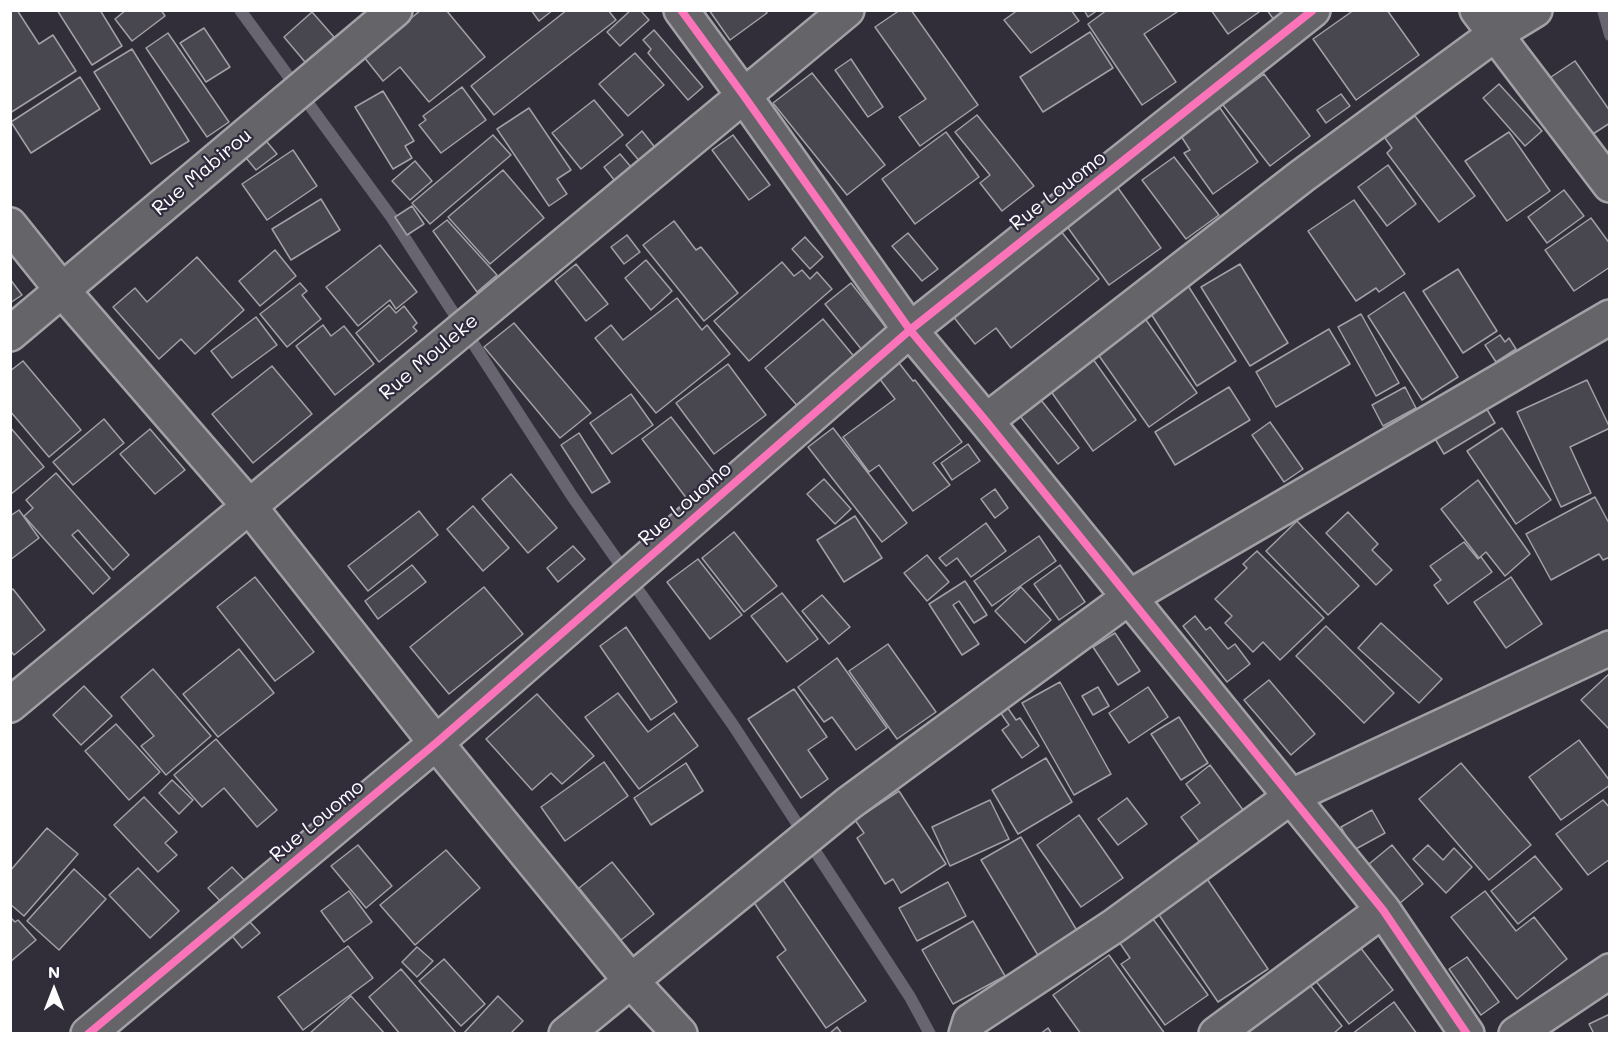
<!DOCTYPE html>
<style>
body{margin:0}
#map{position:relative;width:1620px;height:1044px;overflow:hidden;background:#312e39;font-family:Mali,sans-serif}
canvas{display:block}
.frame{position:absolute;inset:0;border:12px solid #fff;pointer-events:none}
.north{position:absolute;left:24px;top:960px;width:60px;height:60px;-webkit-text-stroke:4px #2f2a3d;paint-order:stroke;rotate:0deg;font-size:16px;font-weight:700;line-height:24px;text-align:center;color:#fff}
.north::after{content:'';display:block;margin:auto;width:21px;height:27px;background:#fff;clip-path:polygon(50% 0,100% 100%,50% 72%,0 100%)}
</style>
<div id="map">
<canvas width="1620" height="1044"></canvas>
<div class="frame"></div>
<div class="north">N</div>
</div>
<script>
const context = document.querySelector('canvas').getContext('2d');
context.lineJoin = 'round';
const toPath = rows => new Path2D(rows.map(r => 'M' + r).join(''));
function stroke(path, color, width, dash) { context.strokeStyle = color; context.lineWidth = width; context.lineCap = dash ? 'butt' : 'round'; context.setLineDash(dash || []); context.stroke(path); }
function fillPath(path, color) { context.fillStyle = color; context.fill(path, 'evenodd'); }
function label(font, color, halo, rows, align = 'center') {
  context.font = font + ' Mali,sans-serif'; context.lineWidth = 4.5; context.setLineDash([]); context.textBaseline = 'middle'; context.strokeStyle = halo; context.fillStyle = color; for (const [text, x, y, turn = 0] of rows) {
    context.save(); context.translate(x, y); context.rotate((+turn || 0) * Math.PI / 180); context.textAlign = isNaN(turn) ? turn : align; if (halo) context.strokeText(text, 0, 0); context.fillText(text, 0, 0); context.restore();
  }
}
const stream = toPath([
 [240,10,392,218,572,496,733,725,910,997,930,1034],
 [1603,10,1610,35]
]);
const building = toPath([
 [10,10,17,10,39,44,53,35,76,71,10,113,10,10],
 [57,10,100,10,122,46,92,65,57,10],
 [126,10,161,10,165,16,132,41,115,19,126,10],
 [421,10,446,10,485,57,429,102,400,67,383,81,364,57,421,10],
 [531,10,553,10,539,21,531,10],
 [567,10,608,10,616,20,494,115,471,86,567,10],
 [631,10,640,10,649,20,620,46,607,32,631,10],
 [709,10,765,10,767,13,730,40,709,10],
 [900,10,911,10,978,105,920,146,899,117,926,99,875,27,900,10],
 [1018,10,1071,10,1079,21,1031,53,1004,20,1018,10],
 [1084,10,1098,10,1088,17,1084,10],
 [1107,10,1180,10,1144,34,1176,82,1142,105,1088,24,1107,10],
 [1211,10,1258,10,1259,12,1228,34,1211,10],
 [1267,10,1287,10,1274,20,1267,10],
 [1354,10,1387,10,1419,55,1356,100,1313,39,1354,10],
 [312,12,334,37,305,62,284,37,312,12],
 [204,28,230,67,206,82,180,43,204,28],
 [654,30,703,87,688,100,648,53,651,49,643,40,654,30],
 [1090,32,1113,68,1043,112,1020,77,1090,32],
 [168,33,229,122,207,137,146,48,168,33],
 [132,49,189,141,151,164,94,72,132,49],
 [635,53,664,85,628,116,599,84,635,53],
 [851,59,883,107,868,117,835,70,851,59],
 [1575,61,1610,111,1610,123,1582,141,1542,83,1575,61],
 [812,73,885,165,847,195,773,103,812,73],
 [1264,74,1310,136,1270,166,1223,105,1264,74],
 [80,77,100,109,31,153,11,122,80,77],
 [1499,84,1542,131,1525,146,1483,98,1499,84],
 [462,87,486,120,441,153,419,125,426,120,423,116,462,87],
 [383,91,414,141,405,146,412,158,393,169,355,107,383,91],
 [1341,94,1350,106,1326,123,1317,110,1341,94],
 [594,100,623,135,581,169,552,133,594,100],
 [529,108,571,170,557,179,567,194,549,206,497,129,529,108],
 [1220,108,1258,162,1213,194,1184,153,1190,150,1181,136,1220,108],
 [977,115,1034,186,1002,211,980,183,990,175,955,132,977,115],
 [1415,116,1475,196,1439,222,1387,153,1392,148,1385,138,1415,116],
 [642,131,657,150,641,163,626,145,642,131],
 [946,132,979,177,915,224,882,179,946,132],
 [1509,132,1550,191,1507,221,1465,161,1509,132],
 [493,135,511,155,430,224,412,203,493,135],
 [733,135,770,185,749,200,712,150,733,135],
 [262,136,277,154,256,170,242,153,262,136],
 [293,150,317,186,267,220,242,184,293,150],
 [620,154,631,167,615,181,604,167,620,154],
 [1174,157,1219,215,1186,239,1142,180,1174,157],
 [415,161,432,181,410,200,392,181,415,161],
 [1388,165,1416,204,1387,226,1358,187,1388,165],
 [503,170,544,218,490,264,448,217,503,170],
 [1113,181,1161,248,1109,285,1061,218,1113,181],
 [1564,190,1584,216,1547,243,1528,217,1564,190],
 [321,199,340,230,291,260,272,229,321,199],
 [1354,200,1405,274,1379,292,1376,288,1356,301,1308,231,1354,200],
 [412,206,424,224,407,235,395,217,412,206],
 [1591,218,1610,244,1610,267,1574,291,1545,250,1591,218],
 [447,220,497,275,477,292,433,231,447,220],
 [674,221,696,250,701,247,738,293,704,321,643,245,674,221],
 [1060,230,1099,279,1011,348,996,328,975,344,952,315,1060,230],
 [908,233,938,269,922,281,892,246,908,233],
 [627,235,640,252,624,264,611,247,627,235],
 [805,237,823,257,810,269,792,249,805,237],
 [380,245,417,292,396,309,390,300,358,326,326,287,380,245],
 [275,250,296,276,260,306,239,281,275,250],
 [197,257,244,310,195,354,181,339,159,359,113,307,135,288,147,302,197,257],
 [646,260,672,291,651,310,625,278,646,260],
 [782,262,794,276,802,270,810,279,817,272,832,289,749,361,714,321,782,262],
 [576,264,608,304,586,321,555,281,576,264],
 [1240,264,1288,343,1250,366,1201,287,1240,264],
 [1458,269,1497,331,1463,353,1423,291,1458,269],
 [10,279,22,295,10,303,10,279],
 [1185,281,1236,361,1197,386,1146,306,1185,281],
 [300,283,307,291,302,295,321,319,287,347,260,314,300,283],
 [851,283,892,335,866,355,825,304,851,283],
 [1404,292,1458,377,1422,400,1368,316,1404,292],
 [677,298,702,330,707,325,730,354,656,413,595,338,611,325,623,340,677,298],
 [389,305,396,313,404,306,417,323,413,327,417,331,379,362,356,333,389,305],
 [1361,314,1399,383,1376,396,1338,327,1361,314],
 [256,317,277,345,232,378,211,351,256,317],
 [1144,317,1197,393,1149,427,1095,350,1144,317],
 [823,319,857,360,800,409,765,368,823,319],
 [514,323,591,413,560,438,484,347,514,323],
 [323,325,331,336,344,326,374,364,335,395,296,346,323,325],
 [1329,329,1350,364,1276,407,1256,372,1329,329],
 [1500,335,1505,342,1509,338,1516,349,1496,362,1485,345,1500,335],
 [1088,352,1136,420,1093,451,1045,383,1088,352],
 [23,361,81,430,49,457,10,411,10,371,23,361],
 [899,363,913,381,915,380,962,442,933,463,950,485,913,511,879,465,869,472,843,437,895,399,879,378,899,363],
 [728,364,766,415,714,454,676,403,728,364],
 [272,366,312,414,253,463,212,414,272,366],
 [1587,380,1610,428,1570,447,1591,493,1561,507,1517,412,1587,380],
 [1229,387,1250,420,1175,465,1155,432,1229,387],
 [1405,387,1416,408,1383,426,1372,405,1405,387],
 [631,394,653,425,612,454,590,423,631,394],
 [1037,395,1079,448,1058,464,1016,411,1037,395],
 [1485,406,1495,423,1444,454,1434,437,1485,406],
 [671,417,717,476,687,499,642,439,671,417],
 [104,419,124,443,73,485,53,462,104,419],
 [1270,422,1303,469,1284,482,1252,435,1270,422],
 [10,427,44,467,10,495,10,427],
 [833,428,907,523,882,542,808,447,833,428],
 [1502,428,1551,500,1516,524,1467,451,1502,428],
 [150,429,185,470,155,494,120,454,150,429],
 [579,433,610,482,592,493,561,445,579,433],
 [968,444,980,461,952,480,941,463,968,444],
 [56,473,129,555,113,570,78,530,72,535,110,578,93,594,24,516,33,508,26,500,56,473],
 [511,474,557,528,528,553,482,499,511,474],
 [824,479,851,509,835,524,807,494,824,479],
 [1478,480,1530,554,1505,576,1486,552,1479,558,1441,509,1478,480],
 [995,489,1008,508,995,518,981,499,995,489],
 [1595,497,1610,525,1610,557,1603,560,1599,554,1551,580,1526,534,1595,497],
 [473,506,509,548,483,571,447,529,473,506],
 [19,510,39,538,10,560,10,516,19,510],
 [419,511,438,535,368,591,348,566,419,511],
 [1348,512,1378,544,1372,550,1392,570,1376,585,1326,533,1348,512],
 [855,516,882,558,844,582,817,540,855,516],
 [1297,521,1359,586,1328,615,1266,551,1297,521],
 [986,523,1006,551,971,577,957,558,946,566,939,558,986,523],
 [734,532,777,586,744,612,702,558,734,532],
 [1039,536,1056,561,992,606,974,581,1039,536],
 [1464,542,1478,559,1481,557,1492,572,1448,604,1434,585,1441,580,1430,566,1464,542],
 [573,546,585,559,558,582,547,568,573,546],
 [1257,551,1324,618,1280,660,1263,642,1253,652,1225,623,1232,616,1215,599,1247,568,1243,564,1257,551],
 [927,555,949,582,927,601,904,573,927,555],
 [698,559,742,615,710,639,667,582,698,559],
 [412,565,426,582,378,619,365,601,412,565],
 [1060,565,1085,602,1059,620,1034,584,1060,565],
 [255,577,314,652,275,681,217,607,255,577],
 [1511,577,1542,624,1506,648,1474,602,1511,577],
 [965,581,987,615,974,623,959,601,953,605,979,644,962,655,929,604,965,581],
 [484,587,523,634,449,694,410,647,484,587],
 [1021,587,1051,620,1025,643,995,611,1021,587],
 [13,589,45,630,14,655,10,650,10,591,13,589],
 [782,593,818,639,787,662,751,616,782,593],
 [822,595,850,627,829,644,802,611,822,595],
 [1195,616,1206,630,1210,627,1228,649,1235,644,1250,664,1227,682,1183,626,1195,616],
 [1381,623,1442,679,1419,703,1358,648,1381,623],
 [1326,626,1394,693,1364,723,1296,656,1326,626],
 [626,627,677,702,651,720,600,646,626,627],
 [1115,633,1140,671,1118,685,1093,647,1115,633],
 [888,644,936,712,897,739,849,671,888,644],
 [239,649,274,693,218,737,183,694,239,649],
 [837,658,887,728,856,750,832,717,824,722,798,687,837,658],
 [153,669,211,736,166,775,141,746,154,736,121,697,153,669],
 [1610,673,1610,730,1581,700,1610,673],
 [1269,680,1315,734,1291,755,1244,700,1269,680],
 [1060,682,1111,774,1074,795,1022,703,1060,682],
 [84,686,112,716,81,745,53,715,84,686],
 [1098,687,1109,706,1093,715,1082,696,1098,687],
 [1148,687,1168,717,1129,743,1109,713,1148,687],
 [794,689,827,737,808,750,828,779,801,798,748,719,794,689],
 [618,693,648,732,674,713,698,746,639,789,585,717,618,693],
 [537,694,594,756,562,784,551,773,532,790,486,739,537,694],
 [1007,707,1016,720,1020,718,1039,746,1022,758,1002,730,1009,725,1000,712,1007,707],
 [1179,717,1208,763,1181,780,1151,734,1179,717],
 [116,724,160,772,129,800,85,751,116,724],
 [216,739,277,810,257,827,224,788,202,807,174,775,216,739],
 [1579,740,1610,781,1610,785,1561,820,1529,777,1579,740],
 [1046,758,1072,802,1018,834,992,790,1046,758],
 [604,762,628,796,565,841,541,807,604,762],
 [686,763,703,791,651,825,634,798,686,763],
 [1461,763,1531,845,1489,880,1419,799,1461,763],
 [1210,765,1246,814,1202,845,1181,817,1200,803,1186,784,1210,765],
 [172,780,193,800,179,814,159,793,172,780],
 [899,791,946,864,901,893,893,879,885,884,857,838,864,833,855,820,899,791],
 [144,797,177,832,165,843,177,855,158,872,114,825,144,797],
 [1127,798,1147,824,1118,845,1098,819,1127,798],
 [990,800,1009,839,950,866,932,827,990,800],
 [1603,800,1610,808,1610,859,1588,875,1556,834,1603,800],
 [1372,810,1385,833,1354,850,1341,827,1372,810],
 [1079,815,1123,878,1081,907,1037,845,1079,815],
 [47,828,78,854,24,916,10,904,10,871,47,828],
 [1021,837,1079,934,1039,957,981,860,1021,837],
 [358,845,392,886,366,908,331,866,358,845],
 [1392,845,1423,884,1400,903,1369,864,1392,845],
 [1428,845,1443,860,1454,848,1472,867,1446,893,1413,859,1428,845],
 [446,850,480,888,415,945,380,905,446,850],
 [1535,856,1562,889,1518,924,1491,891,1535,856],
 [612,862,654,914,621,940,579,888,612,862],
 [232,867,248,884,224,905,208,888,232,867],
 [138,868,179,911,150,938,109,895,138,868],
 [74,869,106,899,59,950,27,921,74,869],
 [1203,873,1268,969,1218,1002,1153,906,1203,873],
 [779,874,866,1001,826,1028,777,957,786,950,749,895,779,874],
 [948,882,966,916,917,941,899,908,948,882],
 [349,891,372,922,344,942,321,911,349,891],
 [1485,891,1516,931,1534,917,1567,959,1517,999,1451,917,1485,891],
 [1148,912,1208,995,1165,1025,1121,964,1130,958,1115,936,1148,912],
 [10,917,15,922,18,920,36,940,10,962,10,917],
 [249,921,260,933,242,948,232,936,249,921],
 [973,921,1005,976,953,1004,922,950,973,921],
 [348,946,373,978,303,1030,278,997,348,946],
 [417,947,433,961,417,977,402,962,417,947],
 [1360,947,1393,990,1349,1024,1315,980,1360,947],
 [1109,955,1165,1034,1081,1034,1053,995,1109,955],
 [1467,957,1499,1002,1481,1015,1449,969,1467,957],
 [444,959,485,1004,461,1026,419,981,444,959],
 [401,969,457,1034,400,1034,369,997,401,969],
 [1310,985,1342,1026,1333,1034,1246,1034,1310,985],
 [351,996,385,1034,309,1034,351,996],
 [498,996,523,1021,510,1034,463,1034,498,996],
 [1394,1002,1417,1034,1352,1034,1394,1002],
 [1610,1014,1610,1034,1594,1034,1589,1024,1610,1014],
 [837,1027,842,1034,829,1034,837,1027],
 [1048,1028,1052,1034,1040,1034,1048,1028]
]);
const street = toPath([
 [681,10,744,96,910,330,986,421,1383,910,1467,1034],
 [1477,10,1610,185],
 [10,225,62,290,249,506,436,743,631,981,680,1034],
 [10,334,395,10],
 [986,421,1302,176,1494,35,1535,10],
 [10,705,847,10],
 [88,1034,436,743,910,330,1313,10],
 [566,1034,849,803,1128,598,1610,317],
 [966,1034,970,1021,1114,926,1292,796,1610,648],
 [1216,1034,1383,910],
 [1516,1034,1610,971]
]);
const cycleway = toPath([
 [681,10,744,96,910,330,986,421,1383,910,1467,1034],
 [88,1034,436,743,910,330,1313,10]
]);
const streetNames = [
 ["Rue Mabirou",202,172,-40],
 ["Rue Louomo",1058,191,-38],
 ["Rue Mouleke",429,357,-40],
 ["Rue Louomo",685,504,-41],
 ["Rue Louomo",317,821,-40]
];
stroke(stream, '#686571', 12);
fillPath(building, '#48464e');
stroke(building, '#a2a1a6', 1.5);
stroke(street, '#a2a1a6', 38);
stroke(street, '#656469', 33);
stroke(cycleway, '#fb73b8', 8);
label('20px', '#fff', '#2f2a3d', streetNames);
</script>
